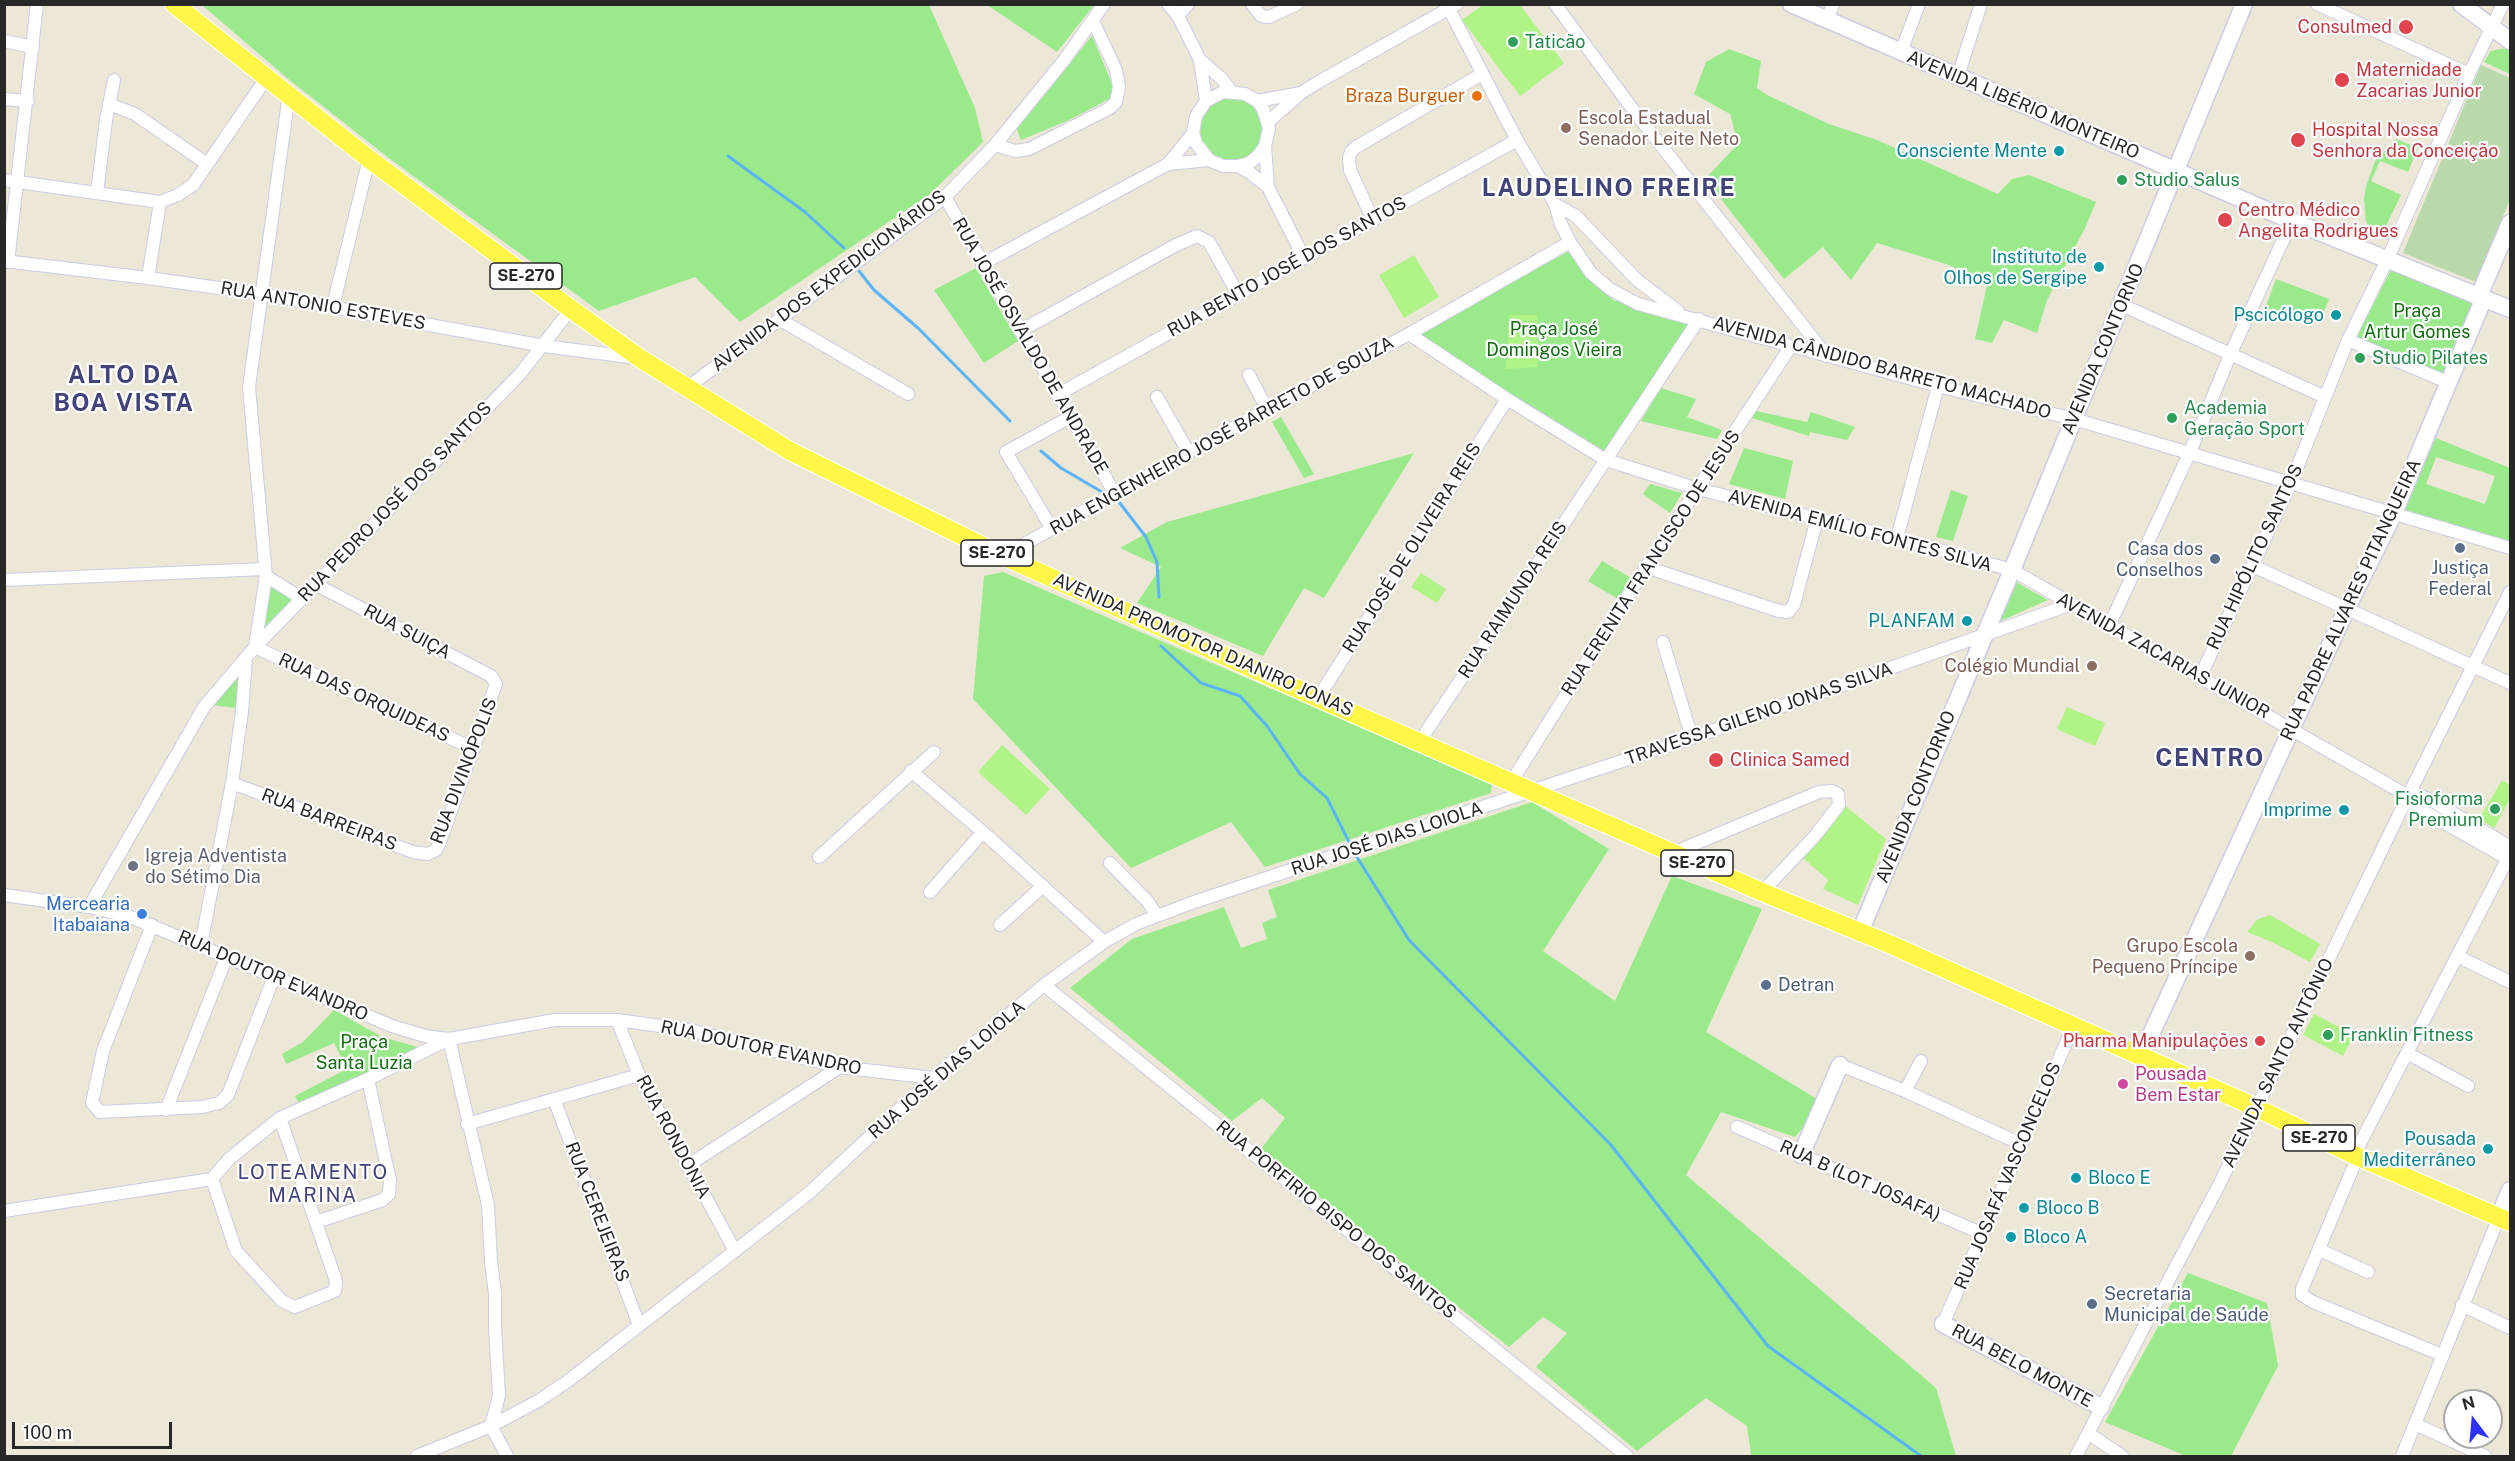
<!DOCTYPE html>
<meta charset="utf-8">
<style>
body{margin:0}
#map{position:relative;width:2515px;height:1461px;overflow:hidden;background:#ece7d6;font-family:"Public Sans",sans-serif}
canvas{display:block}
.frame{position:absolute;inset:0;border:6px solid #272727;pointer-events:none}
.north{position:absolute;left:2443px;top:1389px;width:60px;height:60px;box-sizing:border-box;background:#fff;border:2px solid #a9a9a9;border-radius:50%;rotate:344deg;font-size:16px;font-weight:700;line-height:24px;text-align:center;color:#272727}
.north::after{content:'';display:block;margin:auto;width:21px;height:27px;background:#3031ff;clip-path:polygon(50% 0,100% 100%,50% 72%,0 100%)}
.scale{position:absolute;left:12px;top:1422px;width:160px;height:27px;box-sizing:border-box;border:3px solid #272727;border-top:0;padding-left:8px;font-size:18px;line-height:21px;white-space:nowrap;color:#272727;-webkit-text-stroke:4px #fff;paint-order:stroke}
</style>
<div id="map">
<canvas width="2515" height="1461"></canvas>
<div class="frame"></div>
<div class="north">N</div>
<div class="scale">100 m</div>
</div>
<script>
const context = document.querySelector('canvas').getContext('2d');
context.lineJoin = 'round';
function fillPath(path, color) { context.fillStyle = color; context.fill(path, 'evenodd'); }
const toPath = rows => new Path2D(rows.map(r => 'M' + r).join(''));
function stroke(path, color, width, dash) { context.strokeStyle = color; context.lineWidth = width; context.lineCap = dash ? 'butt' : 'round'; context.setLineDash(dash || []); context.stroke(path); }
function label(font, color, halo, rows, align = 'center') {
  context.font = font + ' "Public Sans",sans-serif'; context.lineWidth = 4.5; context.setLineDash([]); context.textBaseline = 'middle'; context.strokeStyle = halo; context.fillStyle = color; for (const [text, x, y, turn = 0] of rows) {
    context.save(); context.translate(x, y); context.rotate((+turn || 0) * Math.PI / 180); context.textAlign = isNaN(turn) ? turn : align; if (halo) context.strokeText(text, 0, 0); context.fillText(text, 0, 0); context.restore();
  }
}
const green = toPath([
 [202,5,929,5,975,108,983,142,930,194,740,322,695,277,599,311,390,159,287,78],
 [987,5,1094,5,1057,52],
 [1092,36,1113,86,1111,98,1067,121,1021,140,1016,127],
 [2510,47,2510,74,2484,62,2491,51],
 [1729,49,1761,61,1757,88,1769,96,1829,124,1877,140,1998,194,2012,179,2029,175,2096,202,2085,228,2047,300,2037,333,2004,320,1992,343,1975,339,1988,281,1946,264,1877,243,1851,280,1823,247,1784,279,1705,179,1738,144,1730,114,1694,94,1706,62],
 '1200 129a32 32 0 1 1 64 0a32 32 0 1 1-64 0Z',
 [2396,139,2418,148,2408,172,2380,161,2371,181,2401,195,2382,234,2375,234,2371,232,2366,221,2364,198,2366,187,2375,161],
 [1571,250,1587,275,1613,300,1647,310,1694,319,1605,455,1509,395,1419,333],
 [976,268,1018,341,984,363,934,290],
 [2392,268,2473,300,2444,377,2356,338],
 [2276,279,2329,299,2320,322,2307,317,2304,324,2265,309],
 [1661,388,1696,399,1687,417,1722,430,1717,439,1641,421],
 [1756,411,1807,422,1811,412,1855,427,1847,440,1810,432,1809,436,1752,418],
 [1281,417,1314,474,1304,478,1272,422],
 [2436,438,2510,468,2510,542,2401,510],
 [2436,457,2495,476,2485,504,2426,484],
 [1744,448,1793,461,1785,499,1729,484],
 [1414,453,1324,598,1304,588,1263,656,1137,603,1161,567,1120,548,1167,522],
 [1650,484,1682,493,1670,513,1643,494],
 [1951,490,1968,496,1953,541,1936,537],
 [1602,561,1633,579,1621,601,1588,581],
 [1003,572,1492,785,1491,793,1265,867,1231,822,1131,868,973,699,984,576],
 [2014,581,2048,600,1998,622],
 [270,586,294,600,263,630],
 [240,673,241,684,236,708,212,705],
 [1532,802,1609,849,1543,951,1615,1001,1672,876,1762,909,1706,1032,1817,1099,1812,1117,1795,1137,1721,1112,1686,1175,1936,1388,1956,1456,1753,1456,1751,1455,1747,1426,1706,1398,1637,1451,1536,1367,1567,1333,1543,1317,1509,1347,1260,1150,1285,1118,1262,1098,1232,1121,1070,988,1132,939,1224,907,1241,948,1267,939,1262,923,1277,917,1268,890],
 [334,1010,382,1037,421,1048,378,1071,298,1102,295,1096,347,1069,334,1043,286,1064,282,1054,303,1042],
 [2188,1273,2267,1303,2278,1366,2231,1456,2186,1456,2105,1422]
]);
const cemetery = toPath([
 [2481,65,2510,78,2510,199,2476,282,2403,253]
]);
const pitch = toPath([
 [1483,5,1520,5,1564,63,1520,96,1462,20],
 [1414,255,1439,297,1404,318,1379,275],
 [1509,315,1537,315,1538,367,1506,369],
 [1421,573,1446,589,1437,603,1411,587],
 [2067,707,2105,723,2095,746,2057,729],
 [1002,745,1050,789,1026,815,978,772],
 [2502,780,2510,785,2510,799,2494,828,2479,819],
 [1844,805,1886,839,1858,905,1823,889,1828,880,1803,858],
 [2270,915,2320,944,2310,962,2272,942,2247,932,2258,919],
 [2314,1014,2354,1035,2343,1056,2303,1035]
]);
const stream = toPath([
 [728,156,805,212,844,248],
 [859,271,874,290,918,328,1010,421],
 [1041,451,1061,468,1102,492],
 [1119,502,1146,537,1157,562,1159,597],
 [1161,646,1201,683,1240,696,1267,726,1300,774,1327,798,1352,848],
 [1355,854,1409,940,1611,1145,1768,1346,1921,1456]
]);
const street = toPath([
 [1168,4,1178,16,1200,60,1206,101],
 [1252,4,1261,16,1269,17,1297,4],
 [1555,4,1637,115,1827,356],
 [2317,4,2469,74],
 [1449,9,1517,140,1555,204,1560,222,1570,242,1591,273,1610,289,1638,304,1938,386,2074,419,2510,548],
 [1178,16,1188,4],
 [1827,20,1833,4],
 [4,41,33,47],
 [1901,52,1919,4],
 [1200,60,1221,78,1232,92],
 [1958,76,1981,4],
 [289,94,249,387,266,576,255,647,474,749],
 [4,99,28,101],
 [1257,101,1301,93],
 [109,104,135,114,207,164],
 [1268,122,1301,93,1315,84,1457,4],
 [995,145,1015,151,1029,149,1110,108,1116,102,1119,87,1116,70,1093,21],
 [1265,146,1258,156,1249,163,1238,166,1223,166,1209,160,1196,143,1193,133,1196,116,1206,101,1223,92,1245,94,1257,101,1263,109,1269,128,1265,146,1268,187,1304,258],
 [1168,164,1193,133],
 [1238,166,1249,172,1268,187],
 [4,180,160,202],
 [97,193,106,120,114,80],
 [945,197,1115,494],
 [1555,204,1576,216,1637,280,1678,311],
 [1373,220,1350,170,1349,158,1351,152,1356,147,1482,74],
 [4,261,148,278,261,294,544,346,637,358],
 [8,262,37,4],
 [982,264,1168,164,1209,160],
 [148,278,160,202,178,195,193,185,267,77],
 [2122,305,2325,397],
 [333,306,369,159],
 [779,319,908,394],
 [1020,331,1176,245,1197,236,1209,242,1238,294],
 [1409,334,1507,399,1606,460,1698,489,1897,538,2012,570,2408,796,2411,804,2510,860],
 [2348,340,2447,382],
 [1249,375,1267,409],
 [688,387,945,197,995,145,1065,59,1104,4],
 [1057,395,1517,140],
 [1157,397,1189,453],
 [1052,529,1006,452,1070,417],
 [1897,538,1938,386],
 [1003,556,1267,409,1409,334,1570,242],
 [2253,566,2510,683],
 [1646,567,1779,611,1788,612,1794,605,1817,519],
 [266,576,301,598],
 [4,580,265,569],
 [2109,626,2190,452,2230,355,2292,221],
 [1663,642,1692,738],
 [2200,677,2291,483,2348,340,2388,258,2469,74,2503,4],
 [1318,698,1507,399],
 [1420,741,1699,319],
 [911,771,983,832,1104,942],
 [1512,781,1646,567,1791,346],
 [232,783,413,852,428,854,436,850,440,842,496,684,491,676,315,584],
 [2408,796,2416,794,2431,800,2510,847],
 [1673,853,1819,792,1832,791,1838,794,1839,805,1814,837,1762,892],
 [819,857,934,752],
 [1110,863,1148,902,1157,916],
 [930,892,983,832],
 [4,895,89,907,128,916,392,1026,425,1036,449,1039,555,1020,617,1020,690,1030,840,1067,933,1078],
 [89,907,204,707,255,647,520,374,571,309],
 [152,925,103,1051,92,1103,100,1112,202,1107,219,1103,228,1095,274,977],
 [1000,925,1043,886],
 [201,945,232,783,242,712,246,658],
 [2457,956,2510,982],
 [1044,985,1627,1456],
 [617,1020,639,1075,735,1251],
 [2407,1053,2468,1086],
 [1840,1065,1905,1091,2021,1144],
 [1905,1091,1921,1061],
 [554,1099,639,1325],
 [166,1110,227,956],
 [467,1124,639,1075],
 [1737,1127,1983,1234],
 [2354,1155,2510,854],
 [2358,1156,2302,1289,2302,1295,2313,1302,2442,1355],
 [687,1166,840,1067],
 [212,1179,236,1251,282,1301,295,1307,335,1291,336,1281,280,1118],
 [4,1211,212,1179,229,1159,280,1118,368,1079,449,1039,488,1205,491,1262,495,1293,495,1327,499,1396,491,1426],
 [316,1222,383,1200,389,1194,390,1181,368,1079],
 [2320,1250,2368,1272],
 [2462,1305,2510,1328],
 [1943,1324,2073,1027],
 [2415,1424,2485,1456],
 [491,1426,507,1456],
 [2088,1433,2122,1456],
 [417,1456,491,1426,538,1401,568,1381,809,1193,933,1078,1044,985,1104,942,1136,924,1194,902,1692,738,2069,605],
 [2076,1456,2220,1183,2408,796,2510,592],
 [2402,1456,2499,1217]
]);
const secondary = toPath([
 [1791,4,2292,221,2510,309],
 [2461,4,2510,41],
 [1860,932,2012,570,2244,4],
 [2141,1056,2347,608,2394,513,2481,305,2479,296,2510,223],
 [1801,1155,1840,1065],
 [2499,1217,2510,1190],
 [1943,1324,2101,1407]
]);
const primary = toPath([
 [174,4,369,159,571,309,641,359,790,451,1003,556,1318,698,1762,892,1887,943,2255,1107,2354,1155,2510,1222]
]);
const markers = [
 [2406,27,8,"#e0444e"],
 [1513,42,6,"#2e9e5b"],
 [2342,80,8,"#e0444e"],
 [1477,96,6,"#e8710a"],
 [1566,128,6,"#8d6e63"],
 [2298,140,8,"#e0444e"],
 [2059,151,6,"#0f9aa8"],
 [2122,180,6,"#2e9e5b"],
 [2225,220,8,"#e0444e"],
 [2099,267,6,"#0f9aa8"],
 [2336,315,6,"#0f9aa8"],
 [2360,358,6,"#2e9e5b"],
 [2172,418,6,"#2e9e5b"],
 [2460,548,6,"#5c6f8a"],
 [2215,559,6,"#5c6f8a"],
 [1967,621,6,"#0f9aa8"],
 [2092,666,6,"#8d6e63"],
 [1716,760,8,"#e0444e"],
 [2495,809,6,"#2e9e5b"],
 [2344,810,6,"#0f9aa8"],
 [133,866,6,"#6b7280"],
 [142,914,6,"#3f7fe0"],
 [2250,956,6,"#8d6e63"],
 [1766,985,6,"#5c6f8a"],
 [2328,1035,6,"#2e9e5b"],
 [2260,1041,6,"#e0444e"],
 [2123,1084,6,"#d1479c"],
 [2488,1149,6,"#0f9aa8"],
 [2076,1178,6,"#0f9aa8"],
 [2024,1208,6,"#0f9aa8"],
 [2011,1237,6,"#0f9aa8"],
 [2092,1304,6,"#5c6f8a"]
];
const shields = [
 [526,276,72],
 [997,553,72],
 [1697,863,72],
 [2319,1138,72]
];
const shieldNames = [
 ["SE-270",526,276],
 ["SE-270",997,553],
 ["SE-270",1697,863],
 ["SE-270",2319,1138]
];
const healthNames = [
 ["Consulmed",2392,27,"right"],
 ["Maternidade",2356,70],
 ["Zacarias Junior",2356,91],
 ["Hospital Nossa",2312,130],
 ["Senhora da Conceição",2312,151],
 ["Centro Médico",2238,210],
 ["Angelita Rodrigues",2238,231],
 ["Clinica Samed",1730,760],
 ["Pharma Manipulações",2248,1041,"right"]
];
const leisureNames = [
 ["Taticão",1525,42],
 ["Studio Salus",2134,180],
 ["Studio Pilates",2372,358],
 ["Academia",2184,408],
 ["Geração Sport",2184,429],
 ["Fisioforma",2483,799,"right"],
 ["Premium",2483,820,"right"],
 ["Franklin Fitness",2340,1035]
];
const foodNames = [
 ["Braza Burguer",1465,96]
];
const streetNames = [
 ["AVENIDA LIBÉRIO MONTEIRO",2023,105,23],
 ["RUA BENTO JOSÉ DOS SANTOS",1287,267,-29],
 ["AVENIDA DOS EXPEDICIONÁRIOS",829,281,-37],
 ["RUA ANTONIO ESTEVES",323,306,10],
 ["RUA JOSÉ OSVALDO DE ANDRADE",1030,346,60],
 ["AVENIDA CONTORNO",2103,349,-67],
 ["AVENIDA CÂNDIDO BARRETO MACHADO",1882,368,15],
 ["RUA ENGENHEIRO JOSÉ BARRETO DE SOUZA",1222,436,-29],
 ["RUA PEDRO JOSÉ DOS SANTOS",395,502,-46],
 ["AVENIDA EMÍLIO FONTES SILVA",1860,531,15],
 ["RUA JOSÉ DE OLIVEIRA REIS",1412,548,-58],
 ["RUA HIPÓLITO SANTOS",2255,557,-65],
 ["RUA ERENITA FRANCISCO DE JESUS",1651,563,-57],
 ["RUA RAIMUNDA REIS",1513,600,-57],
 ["RUA PADRE ALVARES PITANGUEIRA",2351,600,-65],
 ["RUA SUIÇA",407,632,28],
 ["AVENIDA PROMOTOR DJANIRO JONAS",1203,645,24],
 ["AVENIDA ZACARIAS JUNIOR",2163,656,29],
 ["RUA DAS ORQUIDEAS",364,698,25],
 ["TRAVESSA GILENO JONAS SILVA",1759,714,-19],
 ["RUA DIVINÓPOLIS",464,771,-69],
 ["AVENIDA CONTORNO",1916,797,-68],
 ["RUA BARREIRAS",329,820,21],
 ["RUA JOSÉ DIAS LOIOLA",1387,839,-18],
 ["RUA DOUTOR EVANDRO",273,976,23],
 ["RUA DOUTOR EVANDRO",761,1048,12],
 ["AVENIDA SANTO ANTÔNIO",2278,1063,-64],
 ["RUA JOSÉ DIAS LOIOLA",947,1070,-41],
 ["RUA RONDONIA",673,1137,62],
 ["RUA JOSAFÁ VASCONCELOS",2008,1176,-67],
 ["RUA B (LOT JOSAFA)",1860,1181,24],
 ["RUA CEREJEIRAS",597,1212,69],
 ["RUA PORFIRIO BISPO DOS SANTOS",1336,1220,39],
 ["RUA BELO MONTE",2022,1366,28]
];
const educationNames = [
 ["Escola Estadual",1578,118,"left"],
 ["Senador Leite Neto",1578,139,"left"],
 ["Colégio Mundial",2080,666],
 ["Grupo Escola",2238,946],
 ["Pequeno Príncipe",2238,967]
];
const cultureNames = [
 ["Consciente Mente",2047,151],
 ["Instituto de",2087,257],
 ["Olhos de Sergipe",2087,278],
 ["Pscicólogo",2324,315],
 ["PLANFAM",1955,621],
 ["Imprime",2332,810],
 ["Pousada",2476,1139],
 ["Mediterrâneo",2476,1160],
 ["Bloco E",2088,1178,"left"],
 ["Bloco B",2036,1208,"left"],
 ["Bloco A",2023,1237,"left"]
];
const parkNames = [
 ["Praça",2417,311],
 ["Artur Gomes",2417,332],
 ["Praça José",1554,329],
 ["Domingos Vieira",1554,350],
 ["Praça",364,1042],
 ["Santa Luzia",364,1063]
];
const serviceNames = [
 ["Casa dos",2203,549,"right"],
 ["Conselhos",2203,570,"right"],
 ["Justiça",2460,568,"center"],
 ["Federal",2460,589,"center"],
 ["Detran",1778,985],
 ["Secretaria",2104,1294],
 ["Municipal de Saúde",2104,1315]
];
const worshipNames = [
 ["Igreja Adventista",145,856],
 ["do Sétimo Dia",145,877]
];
const shopNames = [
 ["Mercearia",130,904],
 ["Itabaiana",130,925]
];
const hotelNames = [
 ["Pousada",2135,1074],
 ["Bem Estar",2135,1095]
];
const neighbourhoodNames = [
 ["LOTEAMENTO",313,1173],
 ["MARINA",313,1196]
];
const districtNames = [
 ["LAUDELINO FREIRE",1609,189],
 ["ALTO DA",124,376],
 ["BOA VISTA",124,404],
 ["CENTRO",2210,759]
];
fillPath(green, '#9aea8c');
fillPath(cemetery, '#b9d8ab');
fillPath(pitch, '#b0f386');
stroke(stream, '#5cb4fc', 3);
stroke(street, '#cccce3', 14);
stroke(secondary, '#cccce3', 19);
stroke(primary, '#fff', 20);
stroke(street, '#fff', 12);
stroke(secondary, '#fff', 16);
stroke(primary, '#fff648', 18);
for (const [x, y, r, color] of markers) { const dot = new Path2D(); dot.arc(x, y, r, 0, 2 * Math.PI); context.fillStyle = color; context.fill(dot); stroke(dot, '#fff', 2); }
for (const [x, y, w] of shields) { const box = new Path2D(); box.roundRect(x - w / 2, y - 13, w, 26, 4.5); context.fillStyle = '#fff'; context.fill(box); stroke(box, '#272727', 1.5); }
label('bold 16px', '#272727', null, shieldNames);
label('18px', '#be3a42', '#fff', healthNames, 'left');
label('18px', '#27864d', '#fff', leisureNames, 'left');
label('18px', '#c56008', '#fff', foodNames, 'right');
label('18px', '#272727', '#fff', streetNames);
label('18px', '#785e54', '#fff', educationNames, 'right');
label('18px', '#0d838f', '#fff', cultureNames, 'right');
label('18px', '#136a11', '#fff', parkNames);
label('18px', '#4e5e75', '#fff', serviceNames, 'left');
label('18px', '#5b616d', '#fff', worshipNames, 'left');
label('18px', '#366cbe', '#fff', shopNames, 'right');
label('18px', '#b23c85', '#fff', hotelNames, 'left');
context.letterSpacing = '1.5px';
label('20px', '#43437c', '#fff', neighbourhoodNames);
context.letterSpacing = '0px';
context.letterSpacing = '1.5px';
label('bold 24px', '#43437c', '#fff', districtNames);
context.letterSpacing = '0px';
</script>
